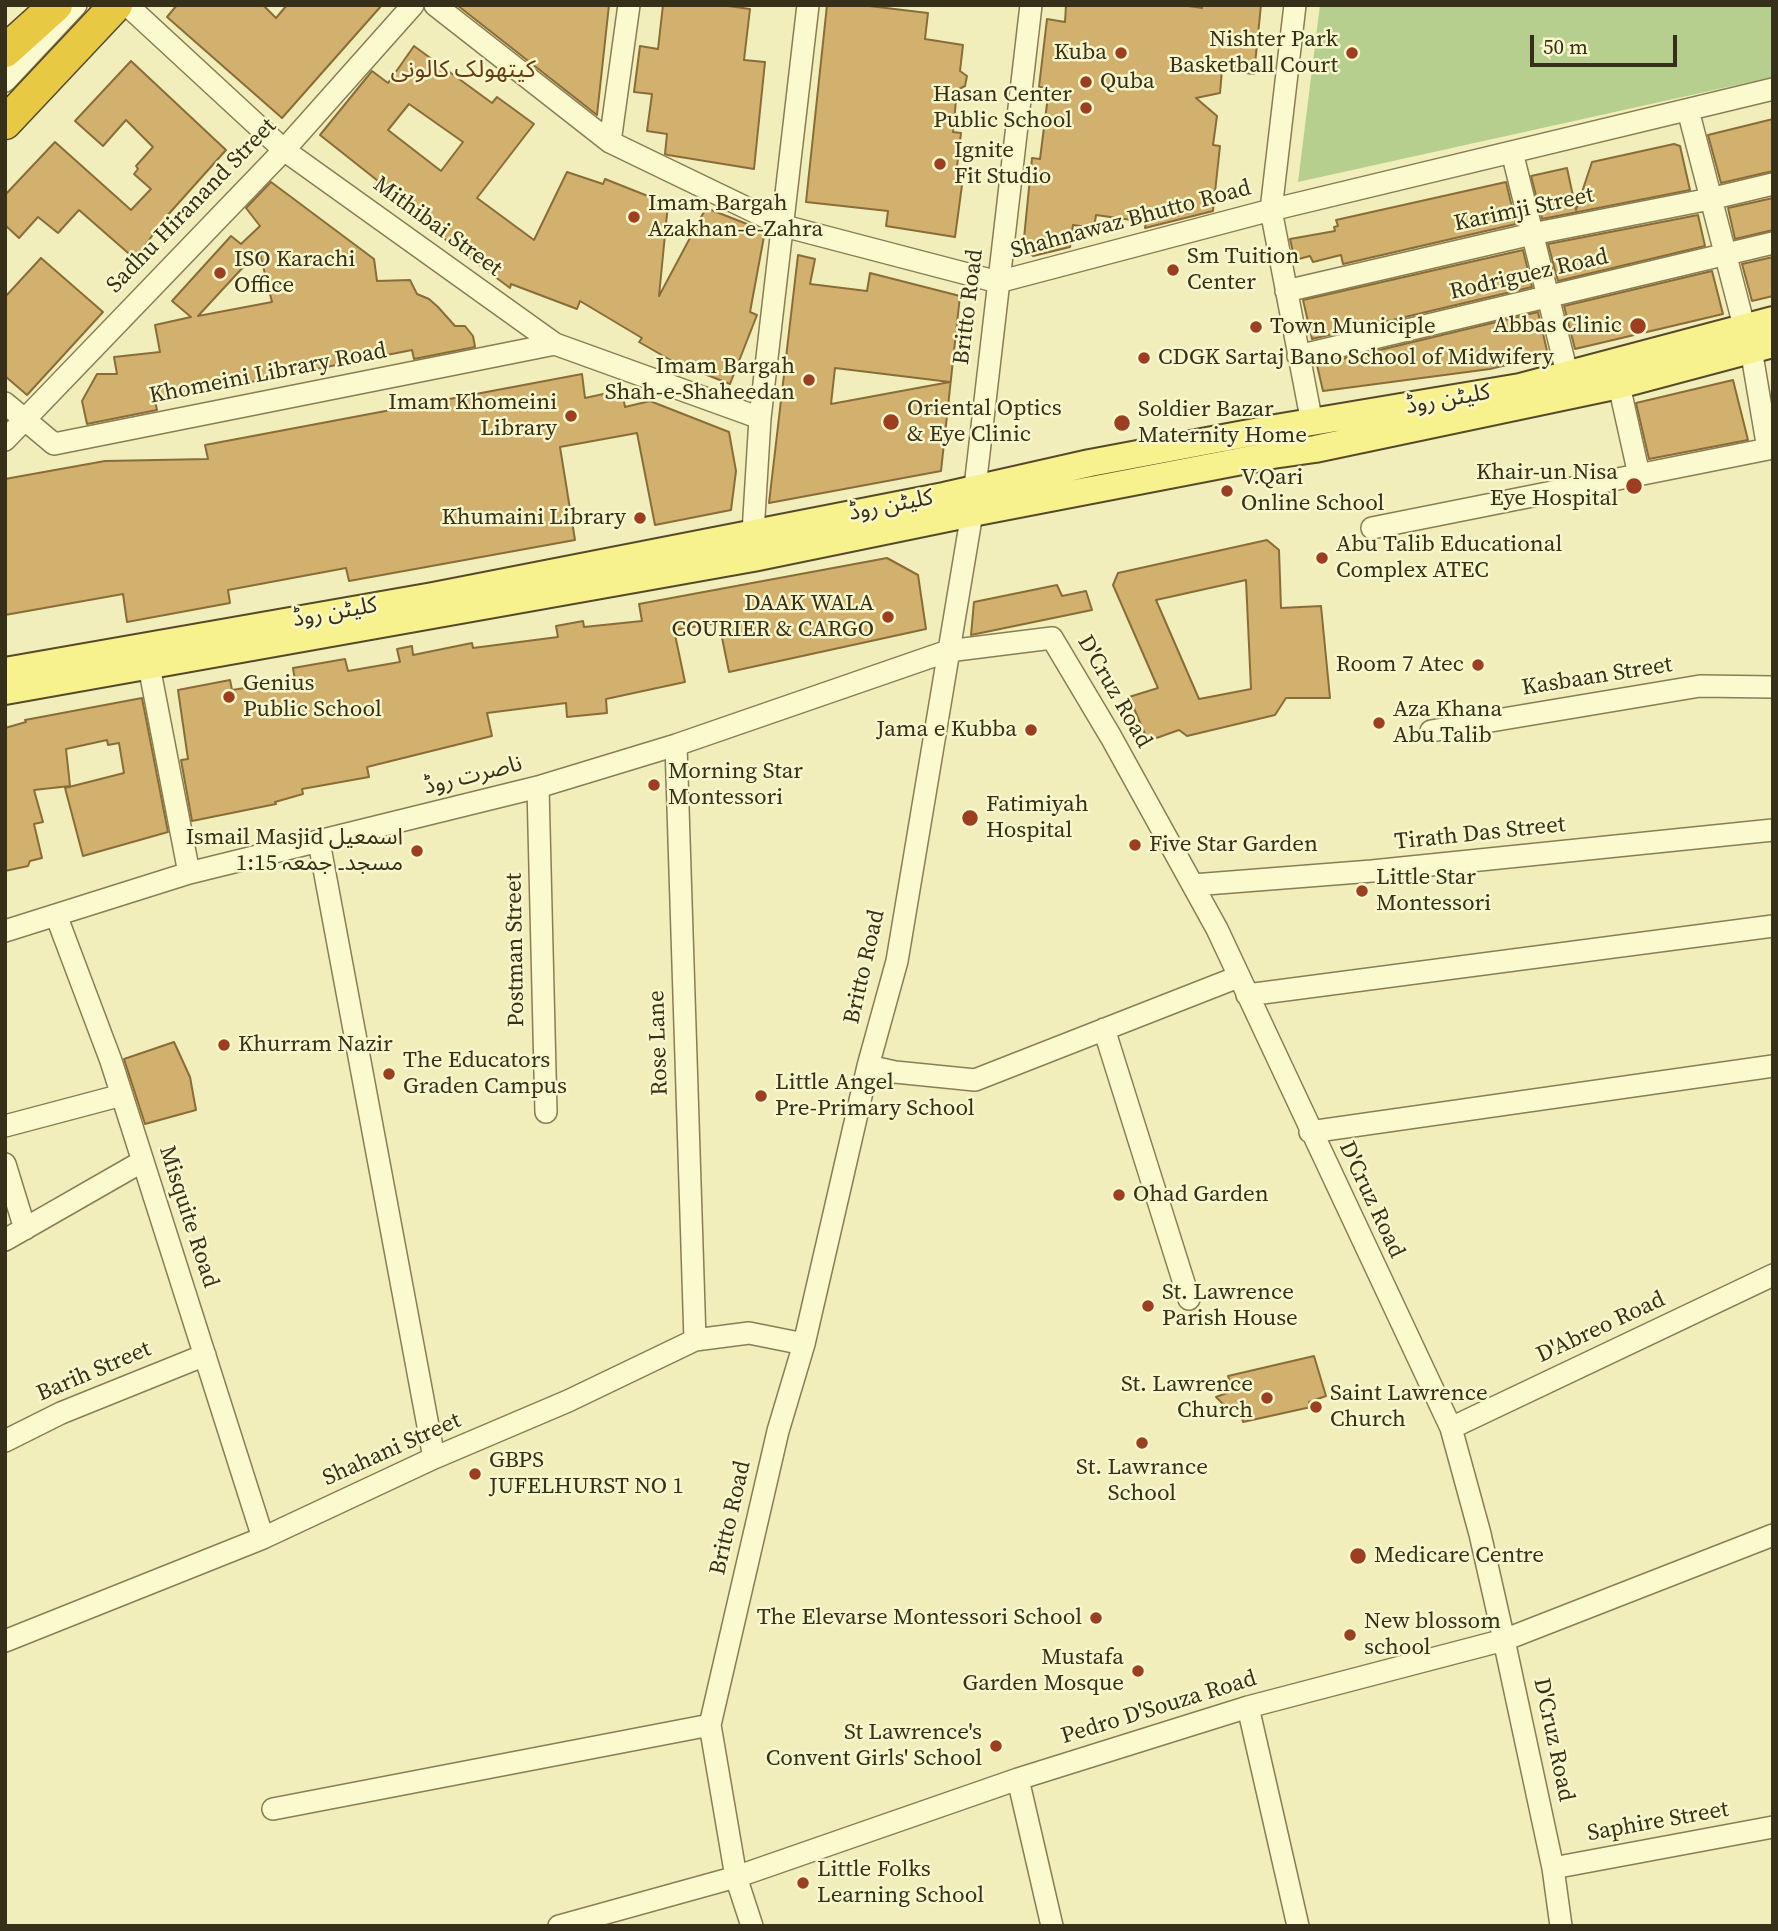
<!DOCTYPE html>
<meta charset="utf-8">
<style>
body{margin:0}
#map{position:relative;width:1778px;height:1931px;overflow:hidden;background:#f1eebb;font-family:"Source Serif 4",serif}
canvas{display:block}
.frame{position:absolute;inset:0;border:7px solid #362f1a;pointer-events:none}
.scale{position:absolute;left:1530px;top:35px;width:147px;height:32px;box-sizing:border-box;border:4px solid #362f1a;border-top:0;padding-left:9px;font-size:21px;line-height:24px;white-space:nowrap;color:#362f1a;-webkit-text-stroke:5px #f8f6cb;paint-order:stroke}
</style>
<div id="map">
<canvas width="1778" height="1931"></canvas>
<div class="frame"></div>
<div class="scale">50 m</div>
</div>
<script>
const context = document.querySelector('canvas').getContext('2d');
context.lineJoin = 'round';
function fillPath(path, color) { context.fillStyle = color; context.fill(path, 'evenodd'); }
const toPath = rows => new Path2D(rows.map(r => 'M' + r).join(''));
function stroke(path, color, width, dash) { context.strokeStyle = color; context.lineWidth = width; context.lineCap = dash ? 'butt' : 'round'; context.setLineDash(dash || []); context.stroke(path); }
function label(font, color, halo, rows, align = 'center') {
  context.font = font + ' "Source Serif 4","Noto Sans Arabic",serif'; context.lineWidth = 5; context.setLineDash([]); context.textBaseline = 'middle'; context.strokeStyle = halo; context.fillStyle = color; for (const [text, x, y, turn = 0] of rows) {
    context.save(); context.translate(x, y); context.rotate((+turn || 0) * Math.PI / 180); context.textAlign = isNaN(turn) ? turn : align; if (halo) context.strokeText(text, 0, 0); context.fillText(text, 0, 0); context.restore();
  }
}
const green = toPath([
 [1320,5,1773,5,1773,77,1298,182]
]);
const building = toPath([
 [177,5,263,5,276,18,287,5,382,5,282,118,167,17,177,5],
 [457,5,609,5,597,115,457,5],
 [663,5,721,5,750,9,744,60,765,62,754,169,668,155,665,154,667,134,647,131,652,94,634,92,640,46,658,49,663,5],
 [827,5,861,5,928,13,925,39,963,45,960,71,967,76,965,86,957,90,953,132,961,133,955,184,962,185,955,237,886,226,888,211,806,202,827,5],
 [1066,5,1182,5,1202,8,1202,5,1261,5,1254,74,1222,70,1220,93,1196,98,1217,116,1213,145,1220,146,1213,211,1145,228,1146,222,1096,215,1094,228,1073,225,1070,247,1033,256,1023,248,1032,158,1040,159,1049,88,1039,87,1047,19,1065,22,1066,5],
 [414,46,492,103,497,97,534,124,477,198,534,240,567,172,603,184,605,179,668,204,659,296,706,208,765,231,750,312,757,315,730,384,674,362,639,342,642,338,580,301,577,309,511,284,510,288,374,186,378,181,320,135,372,71,388,83,414,46],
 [409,104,463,142,441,171,388,130,409,104],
 [131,61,226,150,166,217,135,259,79,210,58,233,38,217,19,238,5,225,5,195,55,142,131,210,151,189,134,174,138,169,136,166,153,147,126,120,103,146,75,121,131,61],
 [1773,119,1773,171,1721,183,1708,135,1773,119],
 [1674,144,1680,146,1690,190,1542,219,1531,176,1567,168,1576,210,1592,162,1674,144],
 [271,182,374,259,377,281,410,280,417,294,429,299,438,307,455,326,465,326,473,336,475,347,414,359,412,350,155,401,157,410,87,424,82,401,97,374,117,374,114,357,160,352,155,325,191,317,172,301,231,236,241,244,260,226,246,208,271,182],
 [259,250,272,302,198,316,259,250],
 [1506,182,1516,224,1343,264,1341,255,1313,262,1310,256,1295,260,1290,239,1335,231,1334,227,1338,226,1336,220,1506,182],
 [1773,198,1773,230,1735,239,1728,208,1773,198],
 [1698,215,1705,246,1558,281,1548,244,1698,215],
 [1523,250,1532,287,1312,339,1303,300,1523,250],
 [798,255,815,259,810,284,867,291,870,273,960,296,941,471,769,503,798,255],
 [835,368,950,382,831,404,835,368],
 [1773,257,1773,296,1752,301,1742,264,1773,257],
 [41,258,103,312,27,395,5,376,5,297,41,258],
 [1712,271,1723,314,1575,349,1564,306,1712,271],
 [1538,312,1548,355,1490,369,1323,391,1317,365,1538,312],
 [582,374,585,398,622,390,625,407,650,401,729,432,736,471,731,510,655,525,637,433,560,447,575,540,349,581,346,568,228,590,230,603,127,622,123,594,5,615,5,479,105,461,208,459,205,445,582,374],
 [1733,380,1748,440,1649,459,1636,403,1733,380],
 [1267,540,1279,550,1281,608,1321,606,1330,698,1286,698,1275,715,1187,736,1179,730,1148,741,1129,697,1158,688,1113,585,1118,573,1267,540],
 [1246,580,1251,689,1199,699,1156,600,1246,580],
 [887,558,918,575,926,629,729,672,719,623,674,630,685,682,606,699,607,713,567,717,566,703,487,713,492,736,367,767,369,777,302,789,303,794,275,802,276,804,192,821,181,760,188,759,178,690,230,680,232,690,295,680,293,668,345,659,348,671,400,662,397,649,412,646,413,655,472,643,473,648,558,637,556,626,583,621,584,627,642,621,639,604,887,558],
 [1057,585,1062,596,1086,591,1092,610,971,635,974,602,1057,585],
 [142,698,168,832,83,856,65,788,124,773,119,743,108,745,107,740,66,749,70,786,34,790,43,822,34,824,42,858,30,861,28,866,5,871,5,728,26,722,25,720,142,698],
 [174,1042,190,1077,196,1110,145,1124,124,1059,174,1042],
 [1314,1356,1326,1396,1309,1402,1311,1407,1243,1422,1239,1406,1228,1409,1216,1397,1232,1391,1228,1376,1314,1356]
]);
const minor = toPath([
 [127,5,284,150,555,344,760,418],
 [435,5,610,142,784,226,998,282,1271,210,1773,89],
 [1295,5,1271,210,1312,423],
 [5,81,76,5],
 [1688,110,1744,326],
 [610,142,629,5],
 [1512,152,1567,373],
 [1286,291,1532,234,1710,199,1773,184],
 [1751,349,1768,449],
 [1298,356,1773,243],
 [1619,385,1639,475],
 [5,403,54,444,555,344],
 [5,440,284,150,413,5],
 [1372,528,1773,448],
 [753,533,760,418,808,5],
 [149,666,189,873],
 [1431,731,1700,686,1773,687],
 [676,745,695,1340],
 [538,787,546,1112],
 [319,842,434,1458],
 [1193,885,1372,871,1773,830],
 [56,915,111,1061,263,1538],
 [5,931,189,873,538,787,676,745,948,651,1052,638,1111,737,1217,929,1451,1428,1480,1534,1504,1640,1553,1868,1561,1926],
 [1247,995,1773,926],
 [1104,1029,1189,1299],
 [868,1066,895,1072,975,1080,1238,977],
 [5,1126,122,1095],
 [1310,1132,1773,1066],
 [5,1164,25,1229],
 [5,1240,143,1161],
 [1451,1428,1773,1275],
 [5,1441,61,1413,205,1355],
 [5,1641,263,1538,434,1458,568,1401,695,1340,749,1333,804,1344],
 [1248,1707,1298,1926],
 [1018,1779,1052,1926],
 [273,1809,710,1725],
 [1553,1868,1773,1827],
 [559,1926,736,1877,1018,1779,1248,1707,1504,1640,1773,1535],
 [752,1926,736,1877,710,1725,778,1431,804,1344,868,1066,897,961,972,513,1031,5]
]);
const major = toPath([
 [5,671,433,596,944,496,1090,463,1276,428,1520,387,1773,320],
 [5,691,753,558,972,513,1273,455,1315,449,1619,385,1773,344]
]);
const highway = toPath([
 [5,51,56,5],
 [5,123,116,5]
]);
const markers = [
 [1121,53,7,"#9c3e20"],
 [1352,53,7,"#9c3e20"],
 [1086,82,7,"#9c3e20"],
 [1086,108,7,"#9c3e20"],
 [940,164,7,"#9c3e20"],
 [634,217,7,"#9c3e20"],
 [1173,270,7,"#9c3e20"],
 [220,273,7,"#9c3e20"],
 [1638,326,9,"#9c3e20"],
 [1256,327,7,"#9c3e20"],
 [1144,358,7,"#9c3e20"],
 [809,380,7,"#9c3e20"],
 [571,416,7,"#9c3e20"],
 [891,422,9,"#9c3e20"],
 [1122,423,9,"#9c3e20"],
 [1634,486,9,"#9c3e20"],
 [1227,491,7,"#9c3e20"],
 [640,518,7,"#9c3e20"],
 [1322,558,7,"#9c3e20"],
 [888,617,7,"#9c3e20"],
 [1478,665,7,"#9c3e20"],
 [229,697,7,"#9c3e20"],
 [1379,723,7,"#9c3e20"],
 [1031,730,7,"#9c3e20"],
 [654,785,7,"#9c3e20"],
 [970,818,9,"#9c3e20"],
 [1135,845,7,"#9c3e20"],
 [417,851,7,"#9c3e20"],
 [1362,891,7,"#9c3e20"],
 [224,1045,7,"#9c3e20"],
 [389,1074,7,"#9c3e20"],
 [761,1096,7,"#9c3e20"],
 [1119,1195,7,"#9c3e20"],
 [1148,1306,7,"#9c3e20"],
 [1267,1398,7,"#9c3e20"],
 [1316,1407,7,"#9c3e20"],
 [1142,1443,7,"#9c3e20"],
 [475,1474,7,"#9c3e20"],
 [1358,1556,9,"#9c3e20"],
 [1096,1618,7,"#9c3e20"],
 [1350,1635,7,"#9c3e20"],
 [1138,1671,7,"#9c3e20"],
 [996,1746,7,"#9c3e20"],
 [803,1883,7,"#9c3e20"]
];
const poiNames = [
 ["Nishter Park",1338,40,"right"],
 ["Basketball Court",1338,66,"right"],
 ["Kuba",1107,53,"right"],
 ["Quba",1100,82],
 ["Hasan Center",1072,95,"right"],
 ["Public School",1072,121,"right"],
 ["Ignite",954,151],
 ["Fit Studio",954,177],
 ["Imam Bargah",648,204],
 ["Azakhan-e-Zahra",648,230],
 ["Sm Tuition",1187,257],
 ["Center",1187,283],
 ["ISO Karachi",234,260],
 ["Office",234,286],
 ["Abbas Clinic",1622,326,"right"],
 ["Town Municiple",1270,327],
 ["CDGK Sartaj Bano School of Midwifery",1158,358],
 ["Imam Bargah",795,367,"right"],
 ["Shah-e-Shaheedan",795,393,"right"],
 ["Imam Khomeini",557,403,"right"],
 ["Library",557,429,"right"],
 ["Oriental Optics",907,409],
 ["& Eye Clinic",907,435],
 ["Soldier Bazar",1138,410],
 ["Maternity Home",1138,436],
 ["Khair-un Nisa",1618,473,"right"],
 ["Eye Hospital",1618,499,"right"],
 ["V.Qari",1241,478],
 ["Online School",1241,504],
 ["Khumaini Library",626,518,"right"],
 ["Abu Talib Educational",1336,545],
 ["Complex ATEC",1336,571],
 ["DAAK WALA",874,604,"right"],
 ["COURIER & CARGO",874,630,"right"],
 ["Room 7 Atec",1464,665,"right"],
 ["Genius",243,684],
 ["Public School",243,710],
 ["Aza Khana",1393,710],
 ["Abu Talib",1393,736],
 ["Jama e Kubba",1017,730,"right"],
 ["Morning Star",668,772],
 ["Montessori",668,798],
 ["Fatimiyah",986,805],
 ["Hospital",986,831],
 ["Ismail Masjid اسمعیل",403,838,"right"],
 ["مسجد۔ جمعہ 1:15",403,864,"right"],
 ["Five Star Garden",1149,845],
 ["Little Star",1376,878],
 ["Montessori",1376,904],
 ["Khurram Nazir",238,1045],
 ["The Educators",403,1061],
 ["Graden Campus",403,1087],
 ["Little Angel",775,1083],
 ["Pre-Primary School",775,1109],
 ["Ohad Garden",1133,1195],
 ["St. Lawrence",1162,1293],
 ["Parish House",1162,1319],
 ["St. Lawrence",1253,1385,"right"],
 ["Church",1253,1411,"right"],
 ["Saint Lawrence",1330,1394],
 ["Church",1330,1420],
 ["GBPS",489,1461],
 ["JUFELHURST NO 1",489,1487],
 ["St. Lawrance",1142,1468,"center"],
 ["School",1142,1494,"center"],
 ["Medicare Centre",1374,1556],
 ["The Elevarse Montessori School",1082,1618,"right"],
 ["New blossom",1364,1622],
 ["school",1364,1648],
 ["Mustafa",1124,1658,"right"],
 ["Garden Mosque",1124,1684,"right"],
 ["St Lawrence's",982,1733,"right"],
 ["Convent Girls' School",982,1759,"right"],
 ["Little Folks",817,1870],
 ["Learning School",817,1896]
];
const streetNames = [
 ["Sadhu Hiranand Street",192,206,-46],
 ["Karimji Street",1524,210,-12],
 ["Shahnawaz Bhutto Road",1131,220,-15],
 ["Mithibai Street",437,227,36],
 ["Rodriguez Road",1529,275,-13],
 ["Britto Road",969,307,-83],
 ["Khomeini Library Road",268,374,-11],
 ["کلیٹن روڈ",1448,400,-10],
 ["کلیٹن روڈ",891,506,-11],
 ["کلیٹن روڈ",335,613,-10],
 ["Kasbaan Street",1597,677,-9],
 ["D'Cruz Road",1114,692,60],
 ["ناصرت روڈ",473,776,-14],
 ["Tirath Das Street",1480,834,-6],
 ["Postman Street",516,950,-91],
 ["Britto Road",865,967,-77],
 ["Rose Lane",659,1043,-92],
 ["D'Cruz Road",1371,1200,65],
 ["Misquite Road",188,1217,72],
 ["D'Abreo Road",1601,1328,-25],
 ["Barih Street",94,1372,-23],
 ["Shahani Street",392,1450,-24],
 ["Britto Road",731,1518,-77],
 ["Pedro D'Souza Road",1159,1708,-17],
 ["D'Cruz Road",1553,1740,78],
 ["Saphire Street",1658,1822,-10]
];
const neighbourhoodNames = [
 ["کیتھولک کالونی",463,71]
];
fillPath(green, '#b7cf8e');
fillPath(building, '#d2b06d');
stroke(building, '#896d38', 2);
stroke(minor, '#897d54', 24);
stroke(major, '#554929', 30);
stroke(highway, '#554929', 35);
stroke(minor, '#fbf9ce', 21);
stroke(major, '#f8f28e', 26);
stroke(highway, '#e8c943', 32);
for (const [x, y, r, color] of markers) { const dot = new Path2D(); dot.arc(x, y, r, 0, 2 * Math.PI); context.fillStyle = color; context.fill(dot); stroke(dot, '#f8f6cb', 2.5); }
label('23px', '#362f1a', '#f8f6cb', poiNames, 'left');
label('23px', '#362f1a', '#f8f6cb', streetNames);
label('24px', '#663b16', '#f8f6cb', neighbourhoodNames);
</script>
